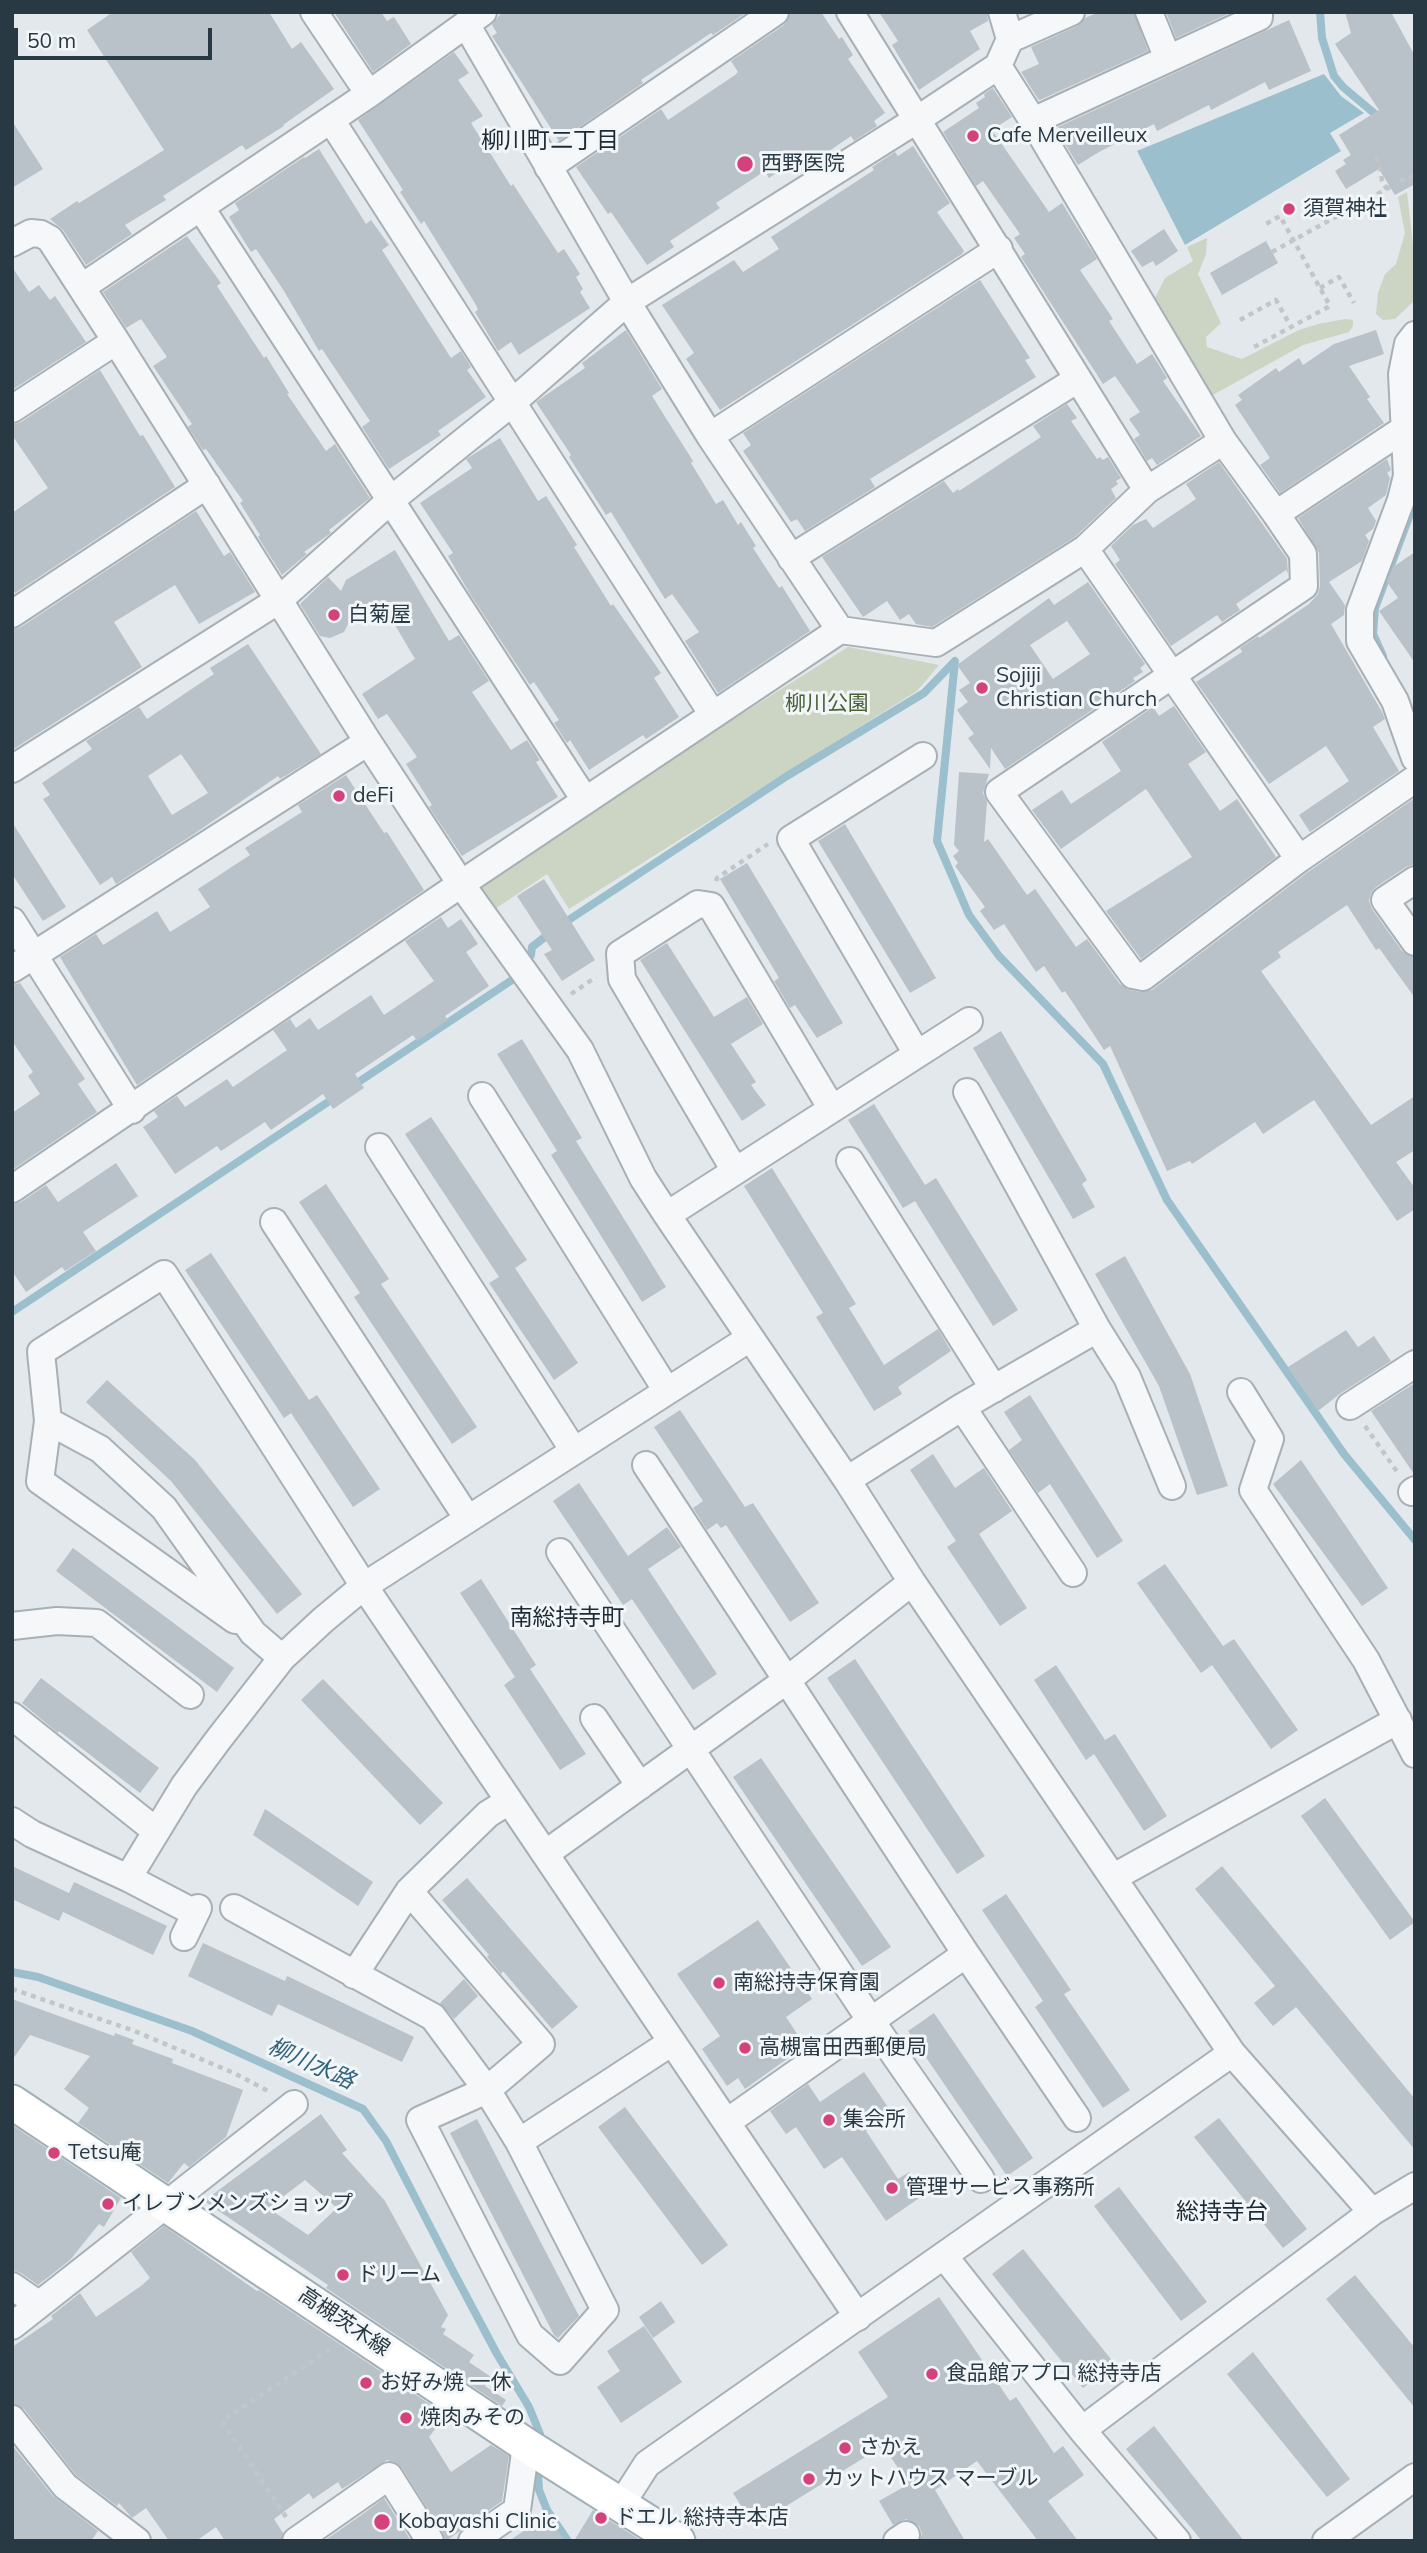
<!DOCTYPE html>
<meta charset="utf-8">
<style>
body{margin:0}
#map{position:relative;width:1427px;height:2553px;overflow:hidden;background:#e2e8eb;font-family:Mulish,sans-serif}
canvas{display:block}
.frame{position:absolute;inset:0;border:14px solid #293944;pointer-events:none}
.scale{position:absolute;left:14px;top:28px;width:198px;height:32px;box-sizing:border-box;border:4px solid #293944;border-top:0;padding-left:9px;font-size:21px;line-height:24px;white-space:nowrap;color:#293944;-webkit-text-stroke:5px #f2f6f8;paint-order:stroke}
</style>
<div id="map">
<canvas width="1427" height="2553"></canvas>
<div class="frame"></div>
<div class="scale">50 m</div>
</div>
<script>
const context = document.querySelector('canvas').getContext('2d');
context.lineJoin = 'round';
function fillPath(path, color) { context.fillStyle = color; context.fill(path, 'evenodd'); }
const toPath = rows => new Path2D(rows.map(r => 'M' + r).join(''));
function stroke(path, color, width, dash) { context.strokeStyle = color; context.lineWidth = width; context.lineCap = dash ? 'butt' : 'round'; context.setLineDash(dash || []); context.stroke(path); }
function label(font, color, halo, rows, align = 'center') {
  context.font = font + ' Mulish,"Noto Sans JP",sans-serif'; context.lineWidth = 6; context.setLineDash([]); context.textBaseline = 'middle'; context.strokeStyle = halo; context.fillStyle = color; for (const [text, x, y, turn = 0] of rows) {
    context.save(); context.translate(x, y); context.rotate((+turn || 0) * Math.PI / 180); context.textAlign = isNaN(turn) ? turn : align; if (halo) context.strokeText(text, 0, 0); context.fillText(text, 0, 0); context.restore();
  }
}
const green = toPath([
 [1407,192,1415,263,1415,300,1395,319,1383,320,1376,314,1378,293,1385,274,1396,264,1405,233,1398,197],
 [1207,238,1206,254,1198,274,1221,323,1206,337,1207,347,1242,359,1299,330,1318,324,1345,319,1353,320,1353,326,1349,332,1303,345,1211,396,1155,298,1165,278,1193,261,1187,247],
 [848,647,939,665,917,691,569,909,547,874,495,909,482,889,483,877]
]);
const water = toPath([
 [1324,74,1341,96,1364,113,1330,133,1341,151,1185,245,1137,151]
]);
const stream = toPath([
 [1320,12,1322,38,1334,76,1343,87,1381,119],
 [1383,656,1373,634,1375,608,1415,501],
 [561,925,787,776,924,693,955,661,937,841,969,915,999,956,1103,1064,1167,1200,1344,1454,1415,1540],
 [531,955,532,947,550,933],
 [351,1087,515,978],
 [12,1312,337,1096],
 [12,1972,38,1977,192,2031,363,2109,386,2141,454,2273,497,2354,529,2407,540,2434],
 [538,2475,539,2490,547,2510,568,2541]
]);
const building = toPath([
 [113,12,269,12,292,49,301,42,334,89,283,125,284,126,246,150,242,145,163,196,166,200,125,225,132,234,86,265,63,230,50,219,77,201,79,203,164,150,87,30],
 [334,12,381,12,387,21,394,17,411,44,373,72],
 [502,12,747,12,713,35,711,33,641,80,643,83,559,141,492,36,497,33,492,25],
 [791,12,821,12,839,39,842,37,853,55,848,59,885,113,874,121,877,126,854,141,851,136,803,169,796,159,769,178,765,171,716,203,720,208,670,241,674,247,647,265,611,212,608,214,576,167,661,109,668,120,735,75,738,72,731,61,784,25],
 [879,12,987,12,988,21,970,31,980,49,919,90,892,45,898,41],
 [1099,12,1134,12,1148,51,1040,100,1038,99,1021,72,1039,64,1031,47,1077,26,1085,18],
 [1166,12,1232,12,1176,38],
 [1345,12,1391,12,1415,56,1415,184,1395,195,1379,169,1346,189,1335,171,1346,164,1343,160,1351,155,1339,135,1379,110,1335,44,1351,33],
 [1289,20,1311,71,1269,90,1265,82,1211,110,1209,105,1157,131,1154,124,1099,152,1078,165,1061,137,1064,135,1058,127],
 [454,52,469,73,458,80,483,116,471,123,511,186,513,184,558,253,564,249,580,274,576,277,583,289,580,292,590,308,519,355,511,342,498,351,475,312,478,310,476,305,424,221,421,224,400,192,403,190,358,120],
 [993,88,1012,117,992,130,1049,212,1062,203,1097,259,1080,270,1113,319,1109,321,1137,364,1152,354,1167,378,1163,381,1201,436,1157,465,1152,458,1147,461,1134,439,1140,435,1129,419,1140,412,1115,376,1103,384,1021,257,1025,254,1014,238,1020,234,983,181,976,186,943,132,979,108,976,103,985,97,984,94],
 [12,121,43,169,12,188],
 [913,146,950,203,937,212,964,251,962,254,720,410,686,359,694,353,662,305,734,260,743,272,779,249,771,237,874,170,872,167,895,152,898,156],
 [319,149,366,224,371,220,389,245,382,250,451,358,461,351,471,367,467,370,486,397,438,431,441,435,389,469,362,427,370,421,322,349,319,351,284,291,256,249,251,252,229,217,239,210,235,203,304,157,305,158],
 [1164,229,1178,251,1156,266,1153,261,1142,267,1131,251],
 [187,236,221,283,217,286,264,358,266,356,289,393,287,394,326,451,335,444,370,498,329,530,331,533,304,552,307,554,282,575,258,537,260,535,240,503,243,501,206,449,203,450,188,427,192,424,153,366,167,357,141,319,126,328,103,292],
 [1266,241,1278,263,1222,295,1210,273],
 [12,267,29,292,39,285,50,300,55,296,86,342,12,390],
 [980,280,1030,358,1025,360,1036,377,870,479,875,487,805,531,797,519,791,522,743,451,751,445,743,433],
 [626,330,662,389,652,396,693,461,691,463,716,504,723,500,738,525,741,522,756,546,753,548,779,588,782,586,810,631,718,693,685,641,699,632,672,594,665,599,611,512,606,515,569,457,571,455,536,402,585,368,582,363],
 [1376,330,1384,354,1349,366,1370,397,1367,399,1384,423,1280,493,1260,465,1270,458,1235,405,1242,400,1238,395,1276,368,1279,372,1299,358,1303,365,1334,344],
 [100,370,140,436,143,435,175,487,15,593,12,588,12,513,48,488,12,435,12,425,21,422],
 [1067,404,1077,418,1071,421,1097,459,1100,457,1103,460,1108,457,1121,478,1116,481,1118,484,1111,489,1116,498,1075,537,932,627,916,624,909,614,900,620,887,601,863,617,822,557,944,481,953,493,958,489,959,491,1041,437,1033,426],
 [500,438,538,501,546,496,577,545,574,547,611,606,613,604,661,673,654,678,679,717,646,739,643,735,589,770,570,740,567,743,554,723,559,720,534,682,530,685,470,594,448,556,453,553,420,503,472,468,466,459],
 [1387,459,1391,470,1387,473,1390,478,1386,495,1368,508,1376,521,1373,529,1365,535,1369,541,1362,561,1329,582,1345,605,1344,615,1331,624,1382,712,1385,719,1373,727,1399,771,1310,832,1299,815,1349,781,1326,746,1269,784,1196,682,1242,652,1240,648,1258,636,1259,638,1309,604,1318,594,1320,586,1319,553,1298,518],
 [1219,462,1287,559,1288,573,1286,570,1236,604,1240,610,1222,622,1217,615,1171,646,1115,564,1120,560,1111,546,1133,525,1146,519,1153,528,1196,499,1186,484],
 [196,511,224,556,230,552,255,592,199,624,175,585,114,622,142,667,12,750,12,630,21,627],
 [395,550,449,641,459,635,489,681,472,692,511,750,527,740,540,760,536,762,558,797,462,856,429,807,432,805,406,764,417,757,387,714,378,719,362,694,415,659,385,608,360,621,350,620,344,632,330,638,320,636,300,604,328,577,341,591,346,580],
 [1415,552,1415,663,1379,611,1398,598,1387,582,1393,567],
 [1088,582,1145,664,1140,668,1143,672,1133,678,1135,681,1005,769,991,748,990,769,968,738,974,734,957,710,968,702,959,690,970,683,957,665,1049,598,1054,605],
 [1067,621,1090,654,1053,679,1030,645],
 [248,644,321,754,280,779,278,776,194,834,116,884,112,877,100,885,43,799,50,795,42,783,92,749,86,741,139,707,147,719,214,674,210,668],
 [181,754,208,793,172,815,148,776],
 [1174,706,1206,752,1188,764,1220,811,1237,799,1276,857,1141,959,1106,911,1192,857,1146,789,1061,849,1032,810,1062,790,1071,804,1121,771,1102,742,1153,707,1159,716],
 [959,772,989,774,983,793,987,802,984,842,988,839,1027,895,1035,889,1076,947,1087,939,1120,984,1130,990,1140,992,1152,990,1308,872,1415,798,1415,864,1406,867,1376,887,1371,893,1369,901,1372,909,1402,951,1415,957,1415,998,1379,948,1376,950,1347,905,1278,952,1281,957,1261,971,1371,1125,1415,1096,1415,1150,1396,1162,1415,1188,1415,1209,1397,1221,1314,1100,1263,1134,1255,1122,1192,1164,1190,1161,1167,1171,1110,1046,1104,1050,1065,991,1062,993,1044,966,1036,972,1004,924,994,930,980,911,985,907,955,866,958,863,953,856,959,851,954,845],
 [346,775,384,833,387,832,424,890,137,1085,60,957,96,934,103,945,157,911,170,932,210,907,198,889,250,855,245,848,302,812,298,805],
 [12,822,66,907,43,921,12,874],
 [845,824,936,978,910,993,818,841],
 [747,863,843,1023,817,1038,795,1005,790,1008,774,981,779,978,720,879],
 [544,879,595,960,562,981,544,954,552,950,517,896],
 [441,917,448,928,461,919,478,944,466,952,489,986,445,1016,448,1020,417,1041,413,1035,355,1074,364,1088,333,1109,323,1094,271,1130,265,1122,221,1151,217,1146,175,1174,143,1127,158,1117,154,1111,177,1096,185,1107,227,1079,233,1087,287,1050,273,1030,290,1019,296,1028,310,1018,318,1030,371,995,384,1015,434,981,405,941],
 [667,943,714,1017,747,997,763,1024,731,1044,756,1082,751,1085,766,1105,742,1121,640,960],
 [20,983,85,1079,78,1084,97,1112,12,1170,12,1113,40,1094,28,1076,33,1072,12,1041,12,985],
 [1001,1031,1087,1180,1082,1184,1095,1207,1073,1219,973,1048],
 [522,1039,582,1138,576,1141,666,1287,642,1302,551,1155,557,1151,497,1054],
 [874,1104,925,1185,936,1178,1018,1310,993,1326,915,1201,903,1208,848,1120],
 [431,1117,527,1260,515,1268,578,1363,554,1380,489,1283,499,1277,405,1134],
 [116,1163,138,1196,83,1232,96,1251,65,1271,62,1267,26,1292,12,1271,12,1205,21,1202,46,1185,58,1202],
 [772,1168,856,1304,849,1308,884,1365,938,1329,951,1351,898,1387,902,1394,874,1411,816,1317,823,1313,744,1186],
 [326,1184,389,1279,381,1284,477,1427,452,1444,354,1297,360,1293,299,1202],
 [211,1253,309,1400,317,1395,380,1489,353,1507,291,1413,284,1418,185,1270],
 [1125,1256,1190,1374,1228,1486,1197,1495,1159,1386,1095,1274],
 [1346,1330,1358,1347,1374,1336,1391,1361,1341,1393,1318,1411,1288,1367],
 [107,1380,195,1460,302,1594,277,1614,171,1481,86,1402],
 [1415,1383,1415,1474,1414,1474,1371,1411],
 [1030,1395,1123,1541,1097,1558,1050,1484,1038,1493,1009,1450,1022,1440,1004,1412],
 [680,1410,745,1507,753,1503,819,1603,790,1622,726,1525,721,1528,717,1523,707,1530,693,1508,703,1501,654,1427],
 [933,1454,955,1488,984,1468,1012,1511,979,1534,1027,1608,1000,1626,947,1547,956,1541,910,1470],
 [1301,1460,1388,1588,1362,1606,1273,1484],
 [579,1483,628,1556,667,1527,681,1547,648,1569,717,1674,693,1690,632,1599,623,1605,553,1501],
 [73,1548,234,1668,217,1692,56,1571],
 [1165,1564,1223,1646,1234,1639,1298,1730,1271,1749,1212,1665,1201,1673,1137,1583],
 [481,1579,536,1665,530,1669,586,1754,560,1770,504,1685,515,1677,460,1593],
 [855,1659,985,1856,957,1874,827,1678],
 [1056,1665,1105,1740,1115,1734,1167,1816,1144,1831,1094,1754,1086,1760,1034,1680],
 [41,1678,159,1768,140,1793,59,1731,58,1733,22,1703],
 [323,1679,443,1803,420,1825,301,1700],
 [761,1758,891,1947,862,1966,733,1777],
 [1325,1798,1415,1922,1390,1940,1301,1816],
 [265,1809,373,1882,358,1906,253,1835],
 [12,1866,69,1893,74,1882,167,1926,153,1955,63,1912,59,1921,12,1899],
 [1222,1866,1415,2099,1415,2150,1296,2007,1273,2026,1254,2003,1275,1986,1195,1889],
 [467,1878,578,2007,552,2029,503,1971,501,1974,487,1957,489,1955,442,1900],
 [1006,1894,1071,1990,1064,1994,1130,2090,1103,2108,1035,2007,1043,2001,982,1910],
 [758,1920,812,1999,786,2017,805,2046,745,2089,738,2078,727,2086,702,2049,720,2036,677,1974],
 [203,1943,285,1981,287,1976,414,2037,402,2062,278,2004,272,2016,188,1976],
 [464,1979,478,1996,454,2019,440,2003],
 [12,1999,114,2036,115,2033,134,2040,132,2044,173,2059,172,2063,243,2090,226,2137,189,2167,184,2163,168,2183,78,2123,89,2108,64,2089,90,2056,30,2035,12,2060],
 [934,2013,1033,2158,1007,2176,908,2031],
 [864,2072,892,2113,866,2131,898,2179,909,2172,925,2194,886,2221,842,2157,824,2169,796,2127,786,2134,770,2111,808,2084,820,2102],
 [625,2107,728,2245,702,2265,598,2127],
 [321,2114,347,2150,342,2153,385,2201,448,2315,441,2327,446,2329,443,2334,474,2355,469,2362,491,2377,485,2386,506,2400,502,2406,326,2288,328,2285,204,2201],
 [305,2180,337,2208,308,2235,268,2208],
 [1219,2118,1307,2229,1283,2248,1194,2137],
 [477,2119,579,2316,558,2338,554,2335,450,2133],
 [12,2125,121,2198,104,2227,99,2224,70,2260,38,2285,21,2273,12,2270],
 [1119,2187,1207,2302,1181,2321,1094,2206],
 [164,2226,257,2291,259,2290,446,2415,429,2437,451,2472,491,2445,509,2456,502,2501,446,2541,443,2533,402,2468,395,2462,387,2460,342,2489,338,2482,313,2499,309,2493,274,2519,283,2533,281,2541,225,2541,216,2527,196,2541,169,2541,146,2508,132,2518,119,2503,117,2506,76,2475,24,2409,12,2404,12,2347,53,2319,51,2316,80,2293,96,2317,141,2286,150,2278,131,2252],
 [1023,2249,1114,2363,1083,2388,992,2274],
 [1355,2275,1415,2348,1415,2408,1326,2299],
 [939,2297,1010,2401,1016,2397,1054,2453,1063,2446,1084,2475,1048,2501,1078,2541,1038,2541,977,2461,935,2490,965,2541,920,2541,922,2533,919,2526,906,2519,893,2525,879,2501,909,2484,883,2446,754,2526,733,2493,888,2397,858,2352],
 [661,2301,675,2322,653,2338,639,2317],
 [644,2326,682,2382,621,2423,597,2387,620,2371,607,2351],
 [1253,2352,1350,2479,1327,2497,1227,2374],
 [1154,2426,1244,2541,1202,2541,1126,2449],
 [12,2445,53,2496,98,2531,91,2541,12,2541],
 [384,2498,411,2541,324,2541,360,2516],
 [593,2510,642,2541,574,2541],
 [547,2515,565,2541,509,2541]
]);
const path = toPath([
 [1376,157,1380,166,1382,181,1387,189],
 [1400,181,1415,175],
 [1272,252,1390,187],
 [1320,288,1339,277,1354,303],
 [1240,320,1276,300,1291,327],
 [1254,347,1330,306,1280,216,1266,224],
 [716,881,717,878,768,844],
 [571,994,596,977],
 [1365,1426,1398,1473],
 [12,1989,132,2030,234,2073,268,2091],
 [286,2517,222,2421,332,2348]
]);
const minor = toPath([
 [314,12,369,94],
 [850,12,1147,490],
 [1002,12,1010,39],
 [1149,12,1168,59],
 [466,24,627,302,710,436,840,630],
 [998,66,1033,121,1223,441],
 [331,120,713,715],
 [1033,121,1259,17,1259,12],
 [548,167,775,12],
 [201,208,585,800],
 [12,243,31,233,41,234,50,239,116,341,368,742,461,884,580,1050,643,1178,667,1215,847,1480,912,1582,1232,2053,647,2464,622,2503],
 [82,287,369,94,483,12],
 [1415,335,1408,344,1402,374,1407,476,1401,500,1360,610,1360,641,1395,701,1415,758],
 [12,409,116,341],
 [710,436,999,249],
 [1276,514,1303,554,1304,586,999,792,1133,975,1143,977,1299,859,1415,779],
 [1085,549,1299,859],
 [791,558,1078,379],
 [12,614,207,485],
 [12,769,279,600,392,499,514,401,627,302,918,119,998,66,1010,39,1071,12],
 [1415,880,1385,900,1415,942],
 [12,921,132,1110],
 [12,969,368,742],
 [917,1054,791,839,923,756],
 [482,1096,667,1391],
 [379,1147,574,1451],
 [850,1161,994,1389],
 [735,1171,622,979,620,954,698,904,711,906,832,1109],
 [12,1189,461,884,840,630,936,643,1085,549,1147,490,1223,441,1276,514,1404,429,1415,425],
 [667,1215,969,1021],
 [274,1222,468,1519],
 [1097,1329,1127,1377,1172,1486],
 [1241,1392,1270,1439,1253,1490,1366,1660,1415,1754],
 [1350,1406,1415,1364],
 [962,1407,1073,1573],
 [48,1421,40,1481,235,1620],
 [646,1465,966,1954,727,2122],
 [847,1480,962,1407,1097,1329,967,1092],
 [1412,1492,1415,1490],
 [560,1552,871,2021,981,2179],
 [12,1626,57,1621,97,1623,190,1695],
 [282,1658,253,1633,164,1508,100,1449,48,1421,41,1352,164,1274,364,1586,858,2317],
 [12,1716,156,1831],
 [594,1718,640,1786],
 [12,1821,32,1834,128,1878,184,1786,218,1740,282,1658,323,1620,364,1586,750,1338],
 [545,1854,787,1680,912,1582],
 [1114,1877,1398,1720],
 [128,1878,195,1913],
 [234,1908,433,2017,487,2090,541,2044,409,1891],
 [184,1937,198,1908],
 [966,1954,1077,2118],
 [354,1975,409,1891,488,1814,509,1801],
 [1232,2053,1372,2212],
 [519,2142,605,2310,560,2361,530,2335,420,2120,487,2090,519,2142,672,2042],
 [944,2256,1082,2430,1177,2541],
 [12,2286,38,2304],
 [12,2326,294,2104],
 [12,2419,65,2486,137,2541],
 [1082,2430,1372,2212,1415,2186],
 [296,2541,389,2476,430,2541],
 [472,2541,517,2510,526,2445],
 [897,2541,906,2535],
 [1326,2541,1415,2477]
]);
const major = toPath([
 [12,2102,526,2445,678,2541]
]);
const markers = [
 [973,136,7,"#d5427b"],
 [745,164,9,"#d5427b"],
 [1289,209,7,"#d5427b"],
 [334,615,7,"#d5427b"],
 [982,688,7,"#d5427b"],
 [339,796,7,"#d5427b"],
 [719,1983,7,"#d5427b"],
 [745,2048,7,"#d5427b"],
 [829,2120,7,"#d5427b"],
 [54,2153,7,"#d5427b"],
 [892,2188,7,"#d5427b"],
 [108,2204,7,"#d5427b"],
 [343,2275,7,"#d5427b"],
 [932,2374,7,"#d5427b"],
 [366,2383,7,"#d5427b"],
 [406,2418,7,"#d5427b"],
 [845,2448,7,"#d5427b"],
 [809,2479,7,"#d5427b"],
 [601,2518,7,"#d5427b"],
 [382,2522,9,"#d5427b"]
];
const poiNames = [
 ["Cafe Merveilleux",987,136],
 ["西野医院",761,164],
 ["須賀神社",1303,209],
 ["白菊屋",348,615],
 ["Sojiji",996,676],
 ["Christian Church",996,700],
 ["deFi",353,796],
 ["南総持寺保育園",733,1983],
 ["高槻富田西郵便局",759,2048],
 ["集会所",843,2120],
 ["Tetsu庵",68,2153],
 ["管理サービス事務所",906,2188],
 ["イレブンメンズショップ",122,2204],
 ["ドリーム",357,2275],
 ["食品館アプロ 総持寺店",946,2374],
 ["お好み焼 一休",380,2383],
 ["焼肉みその",420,2418],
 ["さかえ",859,2448],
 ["カットハウス マーブル",823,2479],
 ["ドエル 総持寺本店",615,2518],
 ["Kobayashi Clinic",398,2522]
];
const parkNames = [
 ["柳川公園",827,704]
];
const streetNames = [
 ["高槻茨木線",344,2322,34]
];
const neighbourhoodNames = [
 ["柳川町二丁目",550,141],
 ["南総持寺町",567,1618],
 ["総持寺台",1222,2212]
];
const waterNames = [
 ["柳川水路",311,2064,24]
];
fillPath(green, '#ccd5c3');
fillPath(water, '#9cbfcd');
stroke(stream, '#9cbfcd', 8);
fillPath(building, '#b9c2c9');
stroke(minor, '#a7b0b6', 30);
stroke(major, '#a1afb7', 37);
stroke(path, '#c0c6ca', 4.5, [5, 5]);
stroke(minor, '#f5f7f9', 26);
stroke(major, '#fff', 33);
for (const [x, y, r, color] of markers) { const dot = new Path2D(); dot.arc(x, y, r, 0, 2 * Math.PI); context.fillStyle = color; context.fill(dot); stroke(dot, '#f2f6f8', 2.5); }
label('21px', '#293944', '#f2f6f8', poiNames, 'left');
label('21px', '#486136', '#f2f6f8', parkNames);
label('21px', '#293944', '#f2f6f8', streetNames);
label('23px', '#1b2a35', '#f2f6f8', neighbourhoodNames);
label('italic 23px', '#31637a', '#f2f6f8', waterNames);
</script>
